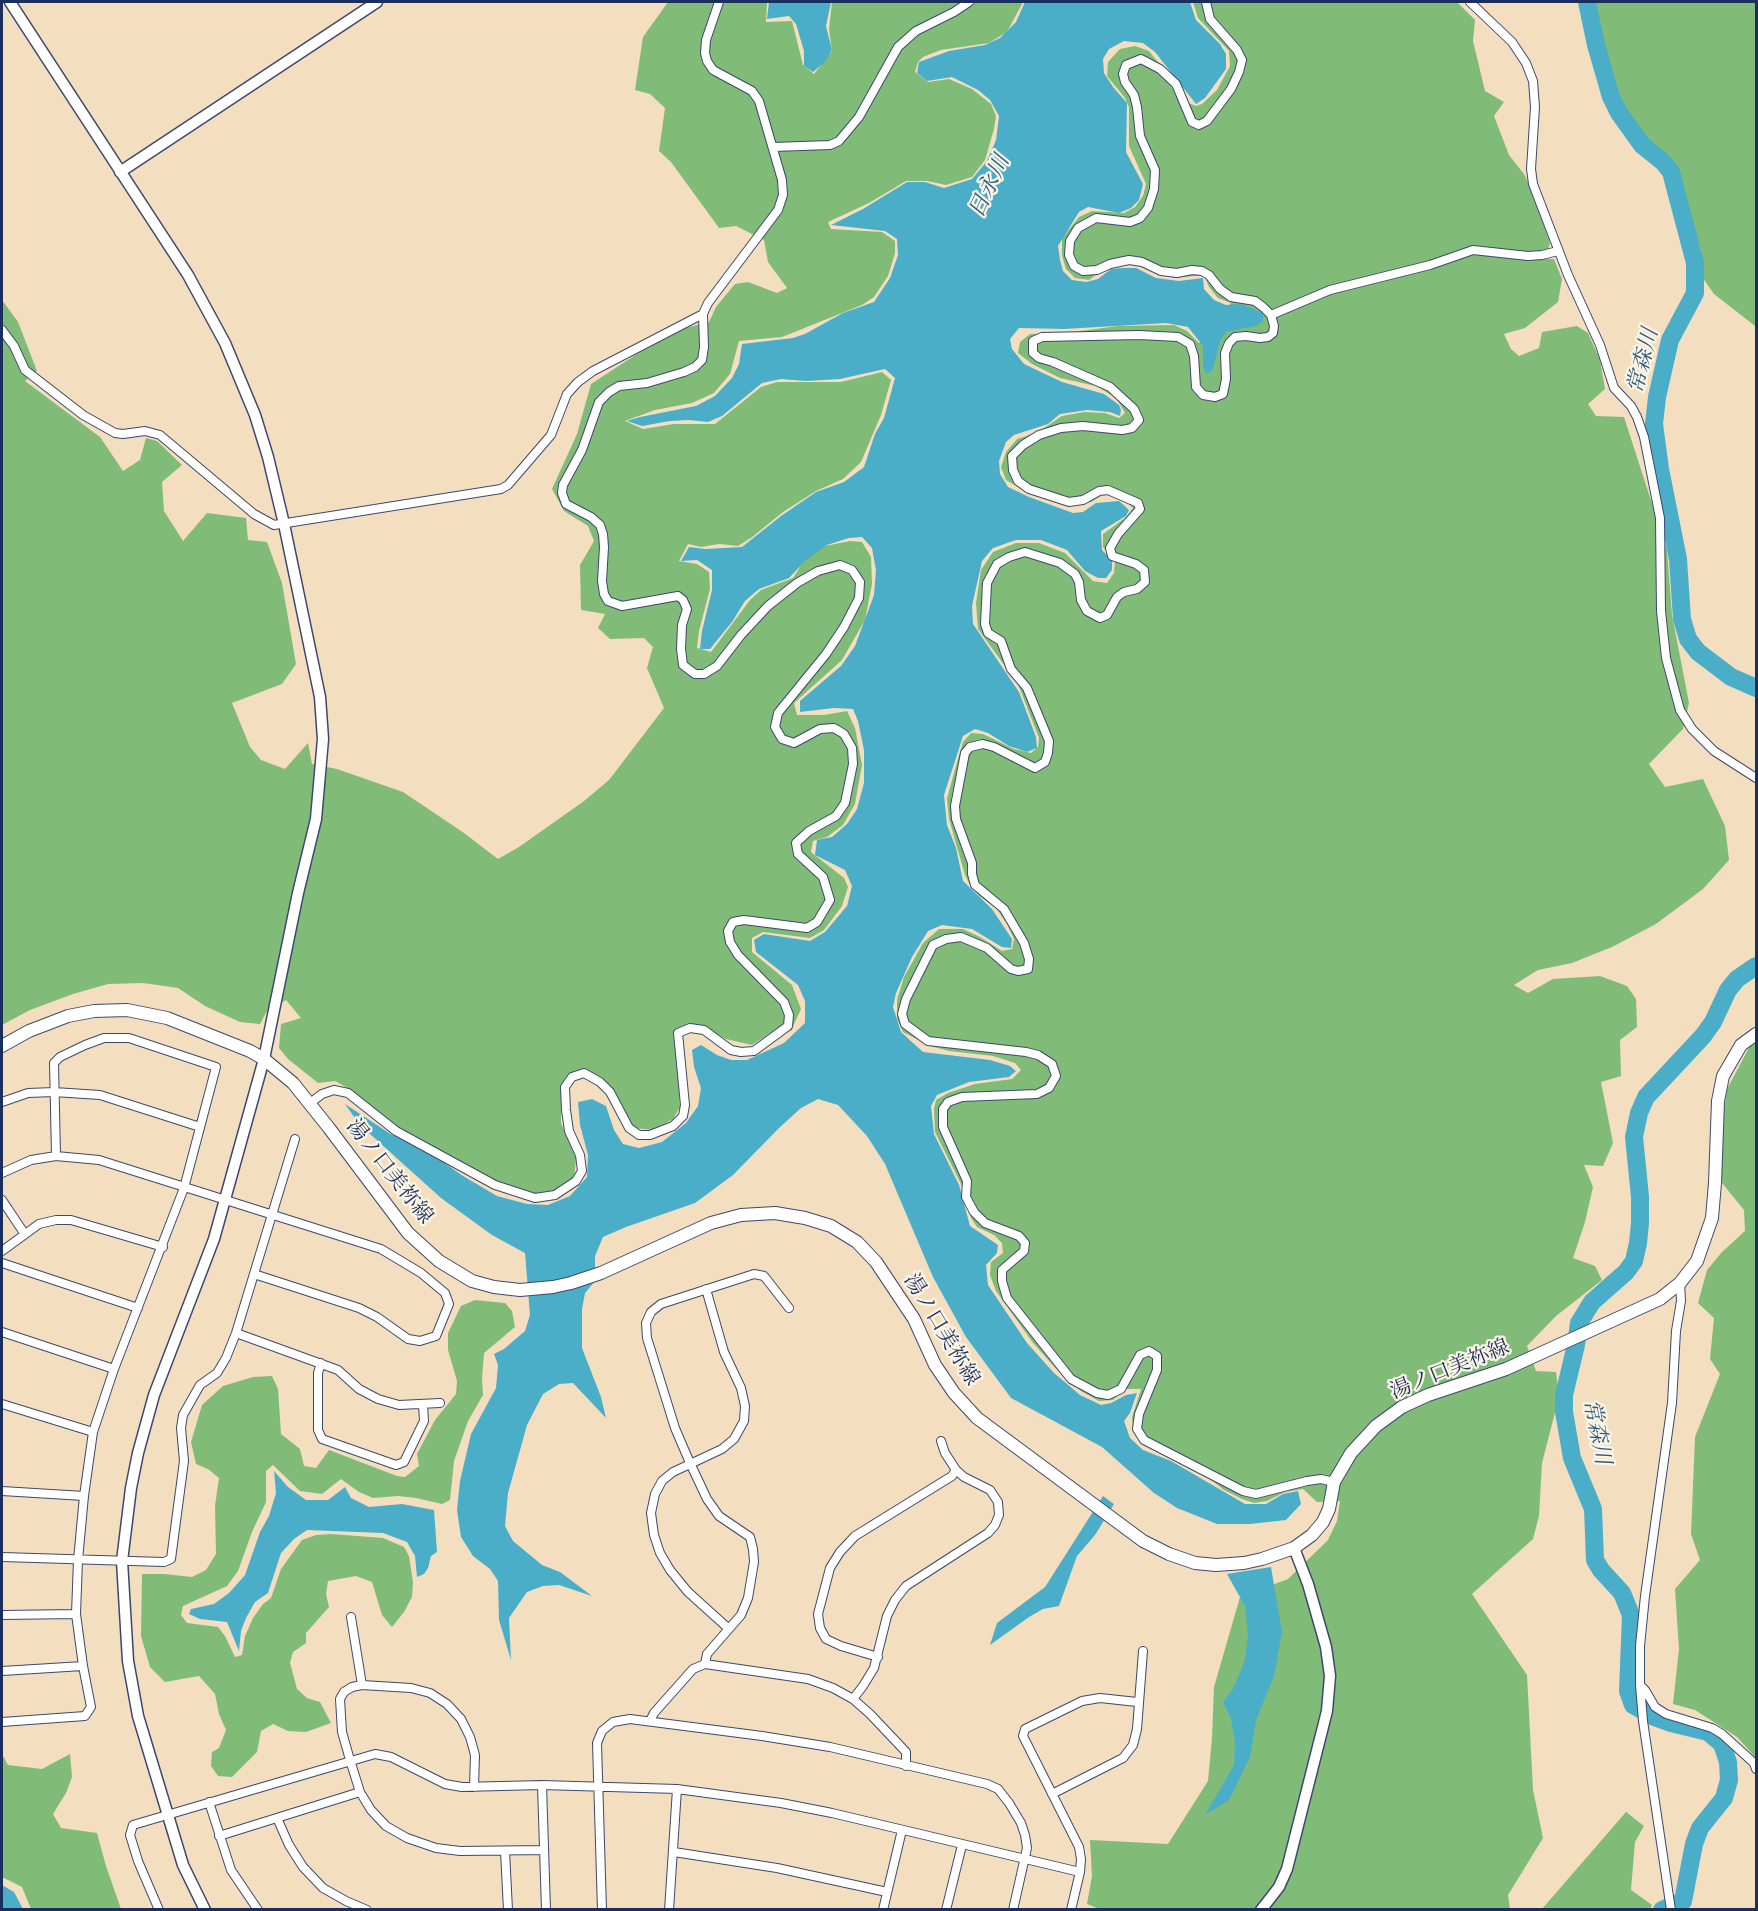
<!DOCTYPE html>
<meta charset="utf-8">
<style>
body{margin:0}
#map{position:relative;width:1758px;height:1911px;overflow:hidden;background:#f4dec0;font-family:"Gentium Book Plus",serif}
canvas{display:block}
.frame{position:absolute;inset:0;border:3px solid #1b2f5e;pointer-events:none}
</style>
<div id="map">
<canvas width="1758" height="1911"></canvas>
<div class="frame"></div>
</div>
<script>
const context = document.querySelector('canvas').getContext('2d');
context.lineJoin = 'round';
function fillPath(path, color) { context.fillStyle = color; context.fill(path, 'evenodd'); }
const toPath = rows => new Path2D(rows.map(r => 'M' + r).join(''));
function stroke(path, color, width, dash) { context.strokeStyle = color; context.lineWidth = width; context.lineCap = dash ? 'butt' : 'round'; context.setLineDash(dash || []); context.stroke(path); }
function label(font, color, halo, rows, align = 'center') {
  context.font = font + ' "Gentium Book Plus","Noto Serif JP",serif'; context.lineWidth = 4.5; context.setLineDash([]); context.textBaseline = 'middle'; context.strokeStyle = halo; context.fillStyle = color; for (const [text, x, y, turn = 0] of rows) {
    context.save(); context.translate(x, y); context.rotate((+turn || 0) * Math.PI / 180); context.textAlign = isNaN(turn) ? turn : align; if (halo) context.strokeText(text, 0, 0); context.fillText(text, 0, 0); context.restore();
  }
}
const forest = toPath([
 [668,2,767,2,766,22,792,21,803,65,814,74,832,51,829,29,832,2,1023,2,1007,32,989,43,941,50,923,57,918,62,915,72,928,82,949,79,972,89,991,104,996,116,994,129,985,160,972,177,946,185,927,181,906,181,869,203,828,222,831,229,882,232,895,241,895,253,888,276,874,297,862,305,782,337,739,341,730,374,714,393,692,403,655,410,625,421,643,429,674,424,715,424,761,387,777,382,841,382,882,372,891,380,881,415,861,462,843,479,816,491,783,512,751,538,738,546,719,544,701,547,688,544,679,561,697,564,709,572,710,589,699,631,697,648,711,652,750,600,761,590,793,578,805,559,825,546,850,541,862,542,871,557,872,584,865,620,842,660,794,703,797,715,824,715,847,711,855,728,862,765,855,804,843,825,827,837,813,841,811,852,844,878,848,887,842,906,824,930,810,938,763,932,752,938,752,952,792,985,801,1009,791,1031,770,1033,752,1045,726,1039,704,1027,675,1034,680,1107,673,1119,654,1130,633,1128,610,1086,596,1075,583,1071,566,1077,561,1094,561,1123,576,1158,574,1181,555,1191,536,1195,493,1181,395,1128,353,1091,335,1081,318,1083,288,1059,279,1048,281,1024,301,1018,286,1000,267,1011,260,1024,240,1022,205,1006,178,988,143,983,108,984,73,994,30,1010,2,1025,2,300,18,322,37,371,25,381,100,437,123,471,140,460,146,438,157,441,182,465,162,482,164,511,183,541,207,513,246,518,248,540,267,542,282,583,296,664,282,684,232,703,250,747,261,760,285,769,308,743,312,764,337,769,403,792,464,833,498,859,519,847,584,801,609,780,664,708,647,668,653,647,644,638,610,639,598,628,605,614,581,610,580,565,594,541,588,526,564,511,552,489,577,434,591,384,637,354,685,328,709,322,716,307,735,284,748,282,777,293,787,288,768,262,764,240,736,226,719,228,671,162,659,151,665,108,650,94,635,90,643,37],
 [1193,2,1457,2,1475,20,1473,41,1485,91,1504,102,1494,116,1509,155,1524,174,1532,191,1550,243,1545,259,1554,259,1562,279,1558,302,1525,328,1504,334,1511,349,1519,356,1539,348,1542,332,1577,326,1588,333,1600,360,1605,389,1588,404,1596,416,1624,417,1667,550,1672,615,1689,703,1683,729,1649,764,1665,787,1703,779,1725,826,1729,860,1703,889,1656,924,1612,947,1572,963,1538,970,1514,985,1528,993,1553,979,1600,976,1627,986,1636,999,1637,1027,1620,1040,1621,1076,1601,1082,1613,1143,1603,1166,1584,1165,1593,1187,1585,1222,1573,1258,1595,1266,1602,1280,1556,1316,1527,1346,1536,1371,1556,1372,1559,1397,1542,1463,1539,1516,1533,1539,1472,1594,1527,1675,1533,1790,1543,1838,1508,1895,1510,1909,1102,1910,1087,1904,1092,1876,1090,1840,1168,1844,1208,1781,1212,1738,1214,1687,1240,1597,1288,1579,1328,1540,1337,1521,1340,1501,1317,1502,1303,1489,1285,1492,1267,1501,1254,1503,1242,1499,1224,1490,1206,1476,1143,1444,1133,1427,1132,1417,1141,1389,1126,1389,1113,1400,1099,1401,1081,1391,1058,1371,1033,1343,996,1291,990,1275,991,1262,1003,1253,1002,1243,994,1235,977,1227,971,1218,962,1186,935,1132,934,1109,936,1100,948,1093,975,1084,1012,1079,1021,1070,1015,1063,993,1056,949,1051,930,1046,903,1032,897,1019,897,1000,904,977,923,943,939,929,963,929,980,937,1002,951,1012,949,1014,939,1007,924,996,908,979,896,971,887,965,875,949,819,947,799,955,769,963,742,971,733,983,734,1014,749,1031,753,1038,747,1039,738,1018,684,978,629,976,603,981,570,993,552,1016,543,1039,543,1065,553,1093,581,1107,583,1114,573,1115,562,1103,547,1103,534,1125,518,1133,508,1125,501,1105,494,1091,502,1077,505,1063,505,1021,489,1006,480,1001,467,1006,452,1017,439,1038,432,1062,416,1084,412,1105,413,1119,418,1125,413,1116,398,1096,386,1060,378,1032,364,1018,353,1020,342,1030,334,1066,333,1118,326,1174,325,1187,331,1199,343,1231,303,1218,298,1209,287,1204,275,1174,278,1140,265,1123,264,1104,269,1089,280,1075,278,1066,269,1062,256,1062,238,1079,217,1092,211,1124,213,1135,207,1143,196,1146,184,1129,146,1129,107,1125,98,1107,76,1108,62,1120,49,1135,46,1149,51,1162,67,1169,84,1181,100,1196,106,1202,104,1217,90,1230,66,1229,51,1198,18],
 [1593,2,1756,2,1756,329,1755,326,1714,294,1702,277,1701,250,1675,171,1666,159,1648,143,1628,117,1611,78],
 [1756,1042,1756,1758,1737,1737,1695,1710,1673,1704,1679,1649,1675,1589,1700,1560,1691,1534,1695,1437,1720,1374,1710,1359,1714,1318,1698,1303,1707,1270,1722,1252,1745,1231,1744,1210,1722,1183,1721,1131,1727,1089,1750,1046],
 [475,1300,505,1303,512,1311,515,1327,484,1353,482,1378,483,1395,468,1421,454,1461,450,1500,442,1504,416,1498,398,1496,373,1498,359,1492,341,1479,322,1494,300,1491,273,1465,266,1471,266,1502,252,1532,238,1571,227,1586,183,1606,181,1615,187,1623,218,1627,225,1636,235,1657,242,1655,245,1636,253,1618,263,1604,271,1598,281,1569,302,1540,316,1535,331,1534,383,1538,404,1547,409,1556,413,1582,412,1597,404,1612,392,1627,382,1615,372,1582,356,1576,328,1581,326,1594,329,1607,306,1633,306,1643,293,1652,290,1663,297,1689,307,1698,320,1702,331,1723,306,1732,288,1731,273,1724,261,1731,257,1752,232,1777,218,1776,211,1766,212,1752,219,1748,226,1730,219,1714,215,1694,199,1676,165,1682,150,1667,141,1636,142,1574,164,1574,192,1577,206,1570,216,1554,215,1506,219,1478,208,1469,196,1464,191,1442,202,1405,223,1386,253,1377,272,1376,278,1389,281,1434,300,1449,304,1466,316,1468,329,1450,397,1476,405,1477,419,1466,417,1454,435,1420,456,1394,457,1381,448,1350,448,1333,461,1306],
 [2,1754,8,1765,42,1769,70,1754,72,1777,66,1793,53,1814,61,1828,97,1833,106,1866,121,1909,31,1909,22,1887,2,1877],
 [1626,1812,1644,1826,1635,1842,1631,1890,1652,1905,1650,1909,1542,1909]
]);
const water = toPath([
 [769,2,831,2,826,26,832,50,825,62,813,72,804,66,804,51,796,24,789,16,767,19],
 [1025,2,1190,2,1196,20,1220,44,1226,54,1226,69,1205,98,1196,104,1155,52,1143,43,1124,41,1109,49,1103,59,1104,73,1113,87,1127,103,1126,152,1143,184,1139,200,1131,208,1119,213,1088,207,1079,212,1058,246,1060,260,1063,271,1072,280,1086,282,1098,279,1111,269,1122,268,1136,268,1156,278,1179,281,1203,278,1204,289,1214,300,1226,305,1241,304,1263,313,1263,321,1256,326,1226,332,1220,341,1213,369,1207,374,1203,367,1203,346,1188,327,1166,323,1064,329,1019,328,1010,339,1012,349,1024,364,1062,382,1104,394,1119,405,1121,410,1120,416,1110,412,1087,410,1060,414,1048,424,1014,435,1006,442,999,461,1000,474,1008,487,1029,497,1073,513,1083,512,1096,503,1119,501,1129,510,1126,516,1101,531,1102,550,1112,560,1112,570,1106,578,1098,578,1085,571,1067,550,1041,540,1016,540,993,548,982,561,972,606,973,624,1019,692,1036,737,1037,748,1027,752,1009,746,988,733,975,729,963,736,944,795,947,825,956,848,963,881,992,909,1012,939,1011,948,1002,947,972,929,942,925,928,931,912,957,896,993,893,1007,901,1032,923,1052,990,1060,1010,1066,1016,1071,1009,1077,969,1082,937,1095,931,1106,934,1134,959,1185,970,1226,998,1245,997,1253,986,1265,988,1285,1027,1343,1054,1373,1080,1395,1101,1405,1111,1403,1126,1395,1137,1393,1130,1413,1124,1421,1130,1438,1143,1450,1171,1461,1245,1504,1266,1504,1283,1494,1298,1491,1301,1504,1286,1520,1250,1524,1217,1524,1177,1508,1154,1493,1102,1447,1011,1398,966,1337,933,1277,885,1164,867,1136,838,1105,818,1099,801,1108,779,1128,733,1175,695,1203,626,1227,603,1237,595,1256,595,1281,585,1293,582,1309,582,1348,601,1397,606,1418,573,1383,559,1384,543,1394,527,1425,508,1493,505,1526,513,1541,542,1565,560,1572,592,1596,559,1585,543,1586,527,1592,509,1618,511,1660,499,1620,498,1581,490,1569,473,1556,461,1537,457,1510,460,1481,471,1434,496,1388,498,1365,494,1354,504,1349,525,1331,530,1315,525,1253,492,1235,441,1198,359,1124,345,1104,389,1133,436,1157,463,1176,497,1196,527,1204,548,1205,570,1196,587,1177,588,1155,580,1125,578,1102,592,1099,606,1106,614,1130,623,1144,639,1148,662,1142,686,1123,698,1106,701,1088,694,1067,692,1050,701,1045,717,1055,731,1060,747,1060,784,1043,805,1023,805,1001,798,985,756,952,754,940,764,934,810,941,825,932,847,906,852,886,845,870,815,855,817,840,832,837,847,824,857,809,864,783,864,750,858,721,853,709,834,708,800,712,800,701,841,666,855,646,874,595,876,570,872,548,862,537,849,538,827,545,806,560,789,578,759,589,745,601,732,622,710,649,700,649,702,631,712,590,712,570,697,560,681,561,689,547,705,549,742,547,781,516,816,492,844,482,864,467,875,434,884,418,895,378,885,369,840,379,806,381,781,379,762,383,722,416,708,422,689,420,670,421,642,426,627,421,640,417,696,406,715,396,732,378,739,364,742,344,793,338,805,334,843,313,874,302,890,278,898,255,897,239,885,231,831,225,863,209,907,182,925,182,944,188,972,179,987,161,996,140,999,116,990,100,978,90,952,77,927,81,917,73,919,62,949,51,985,45,1000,38,1016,22],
 [274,1471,288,1487,306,1500,328,1500,345,1487,351,1498,369,1507,402,1504,434,1510,437,1552,431,1556,428,1568,424,1574,417,1577,415,1556,407,1542,383,1533,307,1530,294,1539,281,1553,268,1593,255,1602,246,1618,241,1631,239,1651,227,1622,200,1619,189,1614,191,1609,214,1604,229,1593,245,1575,260,1532,269,1516,276,1493],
 [1103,1496,1114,1504,1095,1535,1077,1556,1059,1606,1043,1609,1029,1617,990,1645,997,1623,1045,1587],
 [1271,1567,1282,1632,1274,1676,1256,1720,1250,1757,1229,1800,1205,1815,1234,1765,1235,1743,1231,1719,1223,1702,1233,1689,1245,1660,1248,1635,1245,1606,1227,1574],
 [2,1885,14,1892,23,1909,2,1909]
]);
const river = toPath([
 [1587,2,1596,45,1611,97,1619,113,1642,145,1663,162,1671,172,1695,263,1695,293,1670,340,1657,397,1654,424,1660,469,1678,559,1682,619,1688,639,1698,652,1731,677,1756,688],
 [1662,1910,1683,1901,1694,1844,1700,1828,1724,1798,1729,1780,1728,1762,1722,1744,1708,1732,1671,1723,1652,1716,1633,1705,1628,1691,1631,1615,1622,1593,1601,1570,1595,1560,1593,1509,1572,1458,1564,1412,1564,1395,1576,1345,1579,1323,1592,1302,1626,1272,1634,1261,1638,1243,1640,1223,1640,1197,1634,1137,1639,1113,1646,1097,1703,1036,1713,1022,1728,990,1737,979,1756,966]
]);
const minor = toPath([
 [1206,2,1210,19,1237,50,1242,60,1239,72,1231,89,1207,121,1199,125,1192,122,1176,84,1160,69,1141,59,1126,65,1123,74,1125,82,1134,95,1137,107,1140,136,1155,170,1154,189,1148,208,1140,218,1130,222,1096,218,1078,228,1070,241,1069,255,1074,266,1083,271,1097,270,1110,264,1129,260,1142,262,1161,271,1177,273,1192,270,1202,271,1209,275,1220,289,1231,297,1255,301,1263,307,1271,315,1274,326,1273,333,1268,337,1260,338,1246,336,1235,337,1229,343,1225,353,1226,379,1223,394,1215,397,1203,395,1196,387,1194,356,1190,344,1178,337,1139,335,1042,337,1033,341,1033,353,1039,358,1053,362,1110,387,1134,409,1139,420,1132,428,1122,430,1083,426,1061,428,1039,435,1023,445,1012,456,1013,470,1018,481,1029,489,1069,502,1083,500,1099,491,1108,490,1138,503,1140,509,1118,534,1110,548,1112,556,1136,564,1144,570,1145,582,1137,589,1124,592,1117,597,1107,615,1100,618,1087,611,1081,600,1079,582,1075,574,1060,563,1025,552,1009,557,997,564,987,583,985,624,988,633,1001,641,1011,669,1027,688,1049,741,1048,753,1045,762,1035,768,994,747,983,744,970,747,965,753,955,806,956,819,972,863,972,874,975,885,1004,909,1024,943,1029,959,1028,969,1018,971,1011,969,987,948,961,937,946,939,933,945,906,999,902,1014,905,1024,928,1041,1026,1052,1038,1055,1052,1064,1056,1076,1049,1088,1037,1094,962,1097,948,1102,943,1109,943,1127,967,1181,966,1197,974,1212,985,1223,1019,1236,1025,1243,1024,1251,1002,1270,1002,1281,1007,1298,1071,1379,1097,1393,1108,1395,1121,1389,1140,1355,1149,1351,1157,1356,1157,1370,1139,1414,1137,1429,1144,1440,1243,1491,1256,1494,1307,1481,1321,1479,1334,1482],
 [1470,2,1512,42,1526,63,1533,81,1535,107,1531,169,1533,184,1568,275,1600,345,1614,388,1631,406,1637,417,1644,437,1660,518,1661,611,1666,658,1680,710,1692,729,1714,751,1756,778],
 [773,147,830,145,839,141,859,117,898,47,916,31,954,12,969,2],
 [1271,315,1330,290,1430,265,1473,250,1528,256,1542,255,1558,251],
 [2,330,14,346,25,370,83,415,115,433,123,434,145,431,160,435,254,514,274,525,501,489,508,485,551,435,567,394,578,382,593,371,703,314],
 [2,1102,28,1093,54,1092,100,1095,200,1127],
 [309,1104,322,1094,334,1090,348,1093,396,1131,495,1185,535,1198,555,1195,576,1181,582,1171,580,1155,569,1131,566,1110,565,1087,572,1077,584,1073,600,1082,610,1092,629,1128,639,1135,650,1135,673,1126,683,1116,685,1105,678,1033,690,1028,704,1030,731,1050,741,1052,754,1051,788,1026,789,1015,784,1002,738,955,730,942,728,931,733,922,744,920,807,928,817,922,830,900,823,877,798,854,796,843,809,831,836,816,845,803,853,764,852,748,844,734,834,728,820,729,794,743,782,739,775,727,778,713,826,654,844,627,859,598,860,582,852,570,840,565,818,571,797,583,768,606,741,635,717,666,704,674,695,674,683,665,681,649,682,625,687,609,683,600,678,596,622,606,608,601,604,594,602,581,604,547,603,534,600,525,591,517,566,504,562,493,563,485,582,450,599,402,609,392,619,386,647,383,684,372,695,367,702,360,704,347,703,314,708,303,778,210,783,195,782,180,759,101,752,91,713,70,707,61,705,53,706,40,719,2],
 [2,1173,31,1160,56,1156,99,1160,381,1249,421,1273,445,1293,449,1304,436,1336,420,1341,408,1339,377,1317,359,1308,254,1274],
 [2,1200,24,1233],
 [2,1251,39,1224,56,1220,71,1220,163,1247],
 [2,1263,138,1308],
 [1680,1283,1681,1301,1676,1331,1672,1403,1645,1596,1640,1646,1640,1685,1645,1690,1655,1707,1666,1714,1712,1728,1722,1734,1754,1763,1756,1769],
 [706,1289,724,1352,741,1388,745,1406,744,1421,734,1439,722,1449,673,1472,662,1481,655,1494,651,1513,654,1535,660,1553,670,1570,688,1592,729,1629],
 [2,1332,114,1369],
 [236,1333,338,1370,359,1389,378,1399,399,1405,440,1403],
 [321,1363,318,1373,318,1430,322,1439,396,1465,404,1462,424,1421,423,1405],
 [2,1404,93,1432],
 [2,1491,84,1496],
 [2,1557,164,1562,171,1559,184,1461,181,1428,183,1415,200,1385,217,1373,226,1358,236,1333,295,1139],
 [2,1615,76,1614],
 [351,1617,362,1685],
 [878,1657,841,1646,826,1639,820,1628,818,1614,830,1568,840,1552,855,1536,952,1476,956,1470],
 [705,1664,707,1654,741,1615,748,1598,754,1562,753,1549,750,1537,719,1516,707,1499,690,1463,675,1428,647,1338,646,1323,651,1312,661,1304,754,1274,764,1276,789,1308],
 [2,1671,83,1666],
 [1640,1685,1643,1721,1671,1910],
 [853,1699,863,1686,874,1668,887,1616,895,1600,906,1586,988,1533,995,1525,999,1515,998,1502,990,1490,964,1477,956,1470,945,1453,941,1441],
 [650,1721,654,1713,693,1669,705,1664,808,1679,833,1688,853,1699,870,1714,906,1752,906,1766],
 [2,1722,85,1716,91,1707,83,1666,76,1614,78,1560,84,1496,93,1432,114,1369,184,1188,216,1067,129,1038,104,1038,85,1045,60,1057,54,1063,56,1156],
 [542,1785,677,1789,781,1803,832,1813,1080,1872],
 [474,1787,475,1755,470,1737,461,1719,447,1704,430,1693,411,1688,362,1685,352,1687,344,1692,340,1699,342,1732,350,1760,360,1792,371,1810,386,1826,407,1838,436,1848,460,1851,544,1850],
 [1052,1794,1123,1758,1133,1745,1137,1729,1143,1651],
 [209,1802,231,1870,258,1910],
 [277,1818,289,1845,303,1867,323,1888,346,1901,367,1910],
 [219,1836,360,1792],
 [505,1851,508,1910],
 [674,1852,777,1868,887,1892],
 [159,1910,138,1861,130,1835,133,1825,375,1754,391,1757,445,1784,462,1787,542,1785,546,1910],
 [602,1910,597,1743,602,1731,613,1722,630,1719,762,1736,830,1747,987,1784,998,1789,1009,1803,1021,1823,1025,1835,1027,1848,1013,1910],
 [669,1910,677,1789],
 [883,1910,902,1830],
 [946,1910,962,1845],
 [1071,1910,1080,1872,1081,1859,1079,1847,1023,1736,1025,1729,1082,1701,1100,1698,1137,1702]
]);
const tertiary = toPath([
 [10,2,188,275,225,343,255,415,268,457,284,524,320,697,323,739,316,819,298,893,264,1059,214,1239,154,1395,138,1453,131,1488,122,1561,128,1661,138,1716,183,1865,205,1910],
 [120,172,377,2],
 [1261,1910,1279,1887,1287,1869,1327,1711,1330,1676,1326,1647,1308,1584,1294,1548]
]);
const secondary = toPath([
 [2,1046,29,1031,68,1016,94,1011,127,1010,167,1018,250,1051,264,1059,293,1083,329,1128,408,1233,439,1261,472,1281,494,1287,520,1290,553,1287,571,1283,601,1273,711,1223,741,1215,775,1213,805,1218,831,1226,857,1242,876,1262,914,1319,935,1365,954,1393,977,1418,1143,1541,1169,1554,1195,1563,1216,1565,1244,1563,1262,1559,1294,1548,1312,1535,1323,1522,1329,1509,1334,1482,1351,1453,1376,1426,1402,1407,1428,1395,1506,1369,1660,1299,1680,1283,1697,1261,1712,1218,1715,1183,1718,1101,1723,1076,1741,1045,1756,1034]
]);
const streetNames = [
 ["湯ノ口美祢線",389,1172,52],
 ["湯ノ口美祢線",941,1330,59],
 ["湯ノ口美祢線",1450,1370,-22]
];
const waterNames = [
 ["日永川",990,187,-65],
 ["常森川",1644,361,-76],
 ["常森川",1596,1432,79]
];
fillPath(forest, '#81bb78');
fillPath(water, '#4aaec9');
stroke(river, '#4aaec9', 18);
stroke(minor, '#3c496d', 10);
stroke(tertiary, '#3c496d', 13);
stroke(secondary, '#3c496d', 14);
stroke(minor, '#fff', 8);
stroke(tertiary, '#fff', 10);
stroke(secondary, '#fff', 12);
label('21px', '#1b2f5e', '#fcf5e5', streetNames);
label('italic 22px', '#2b5b83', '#fcf5e5', waterNames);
</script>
